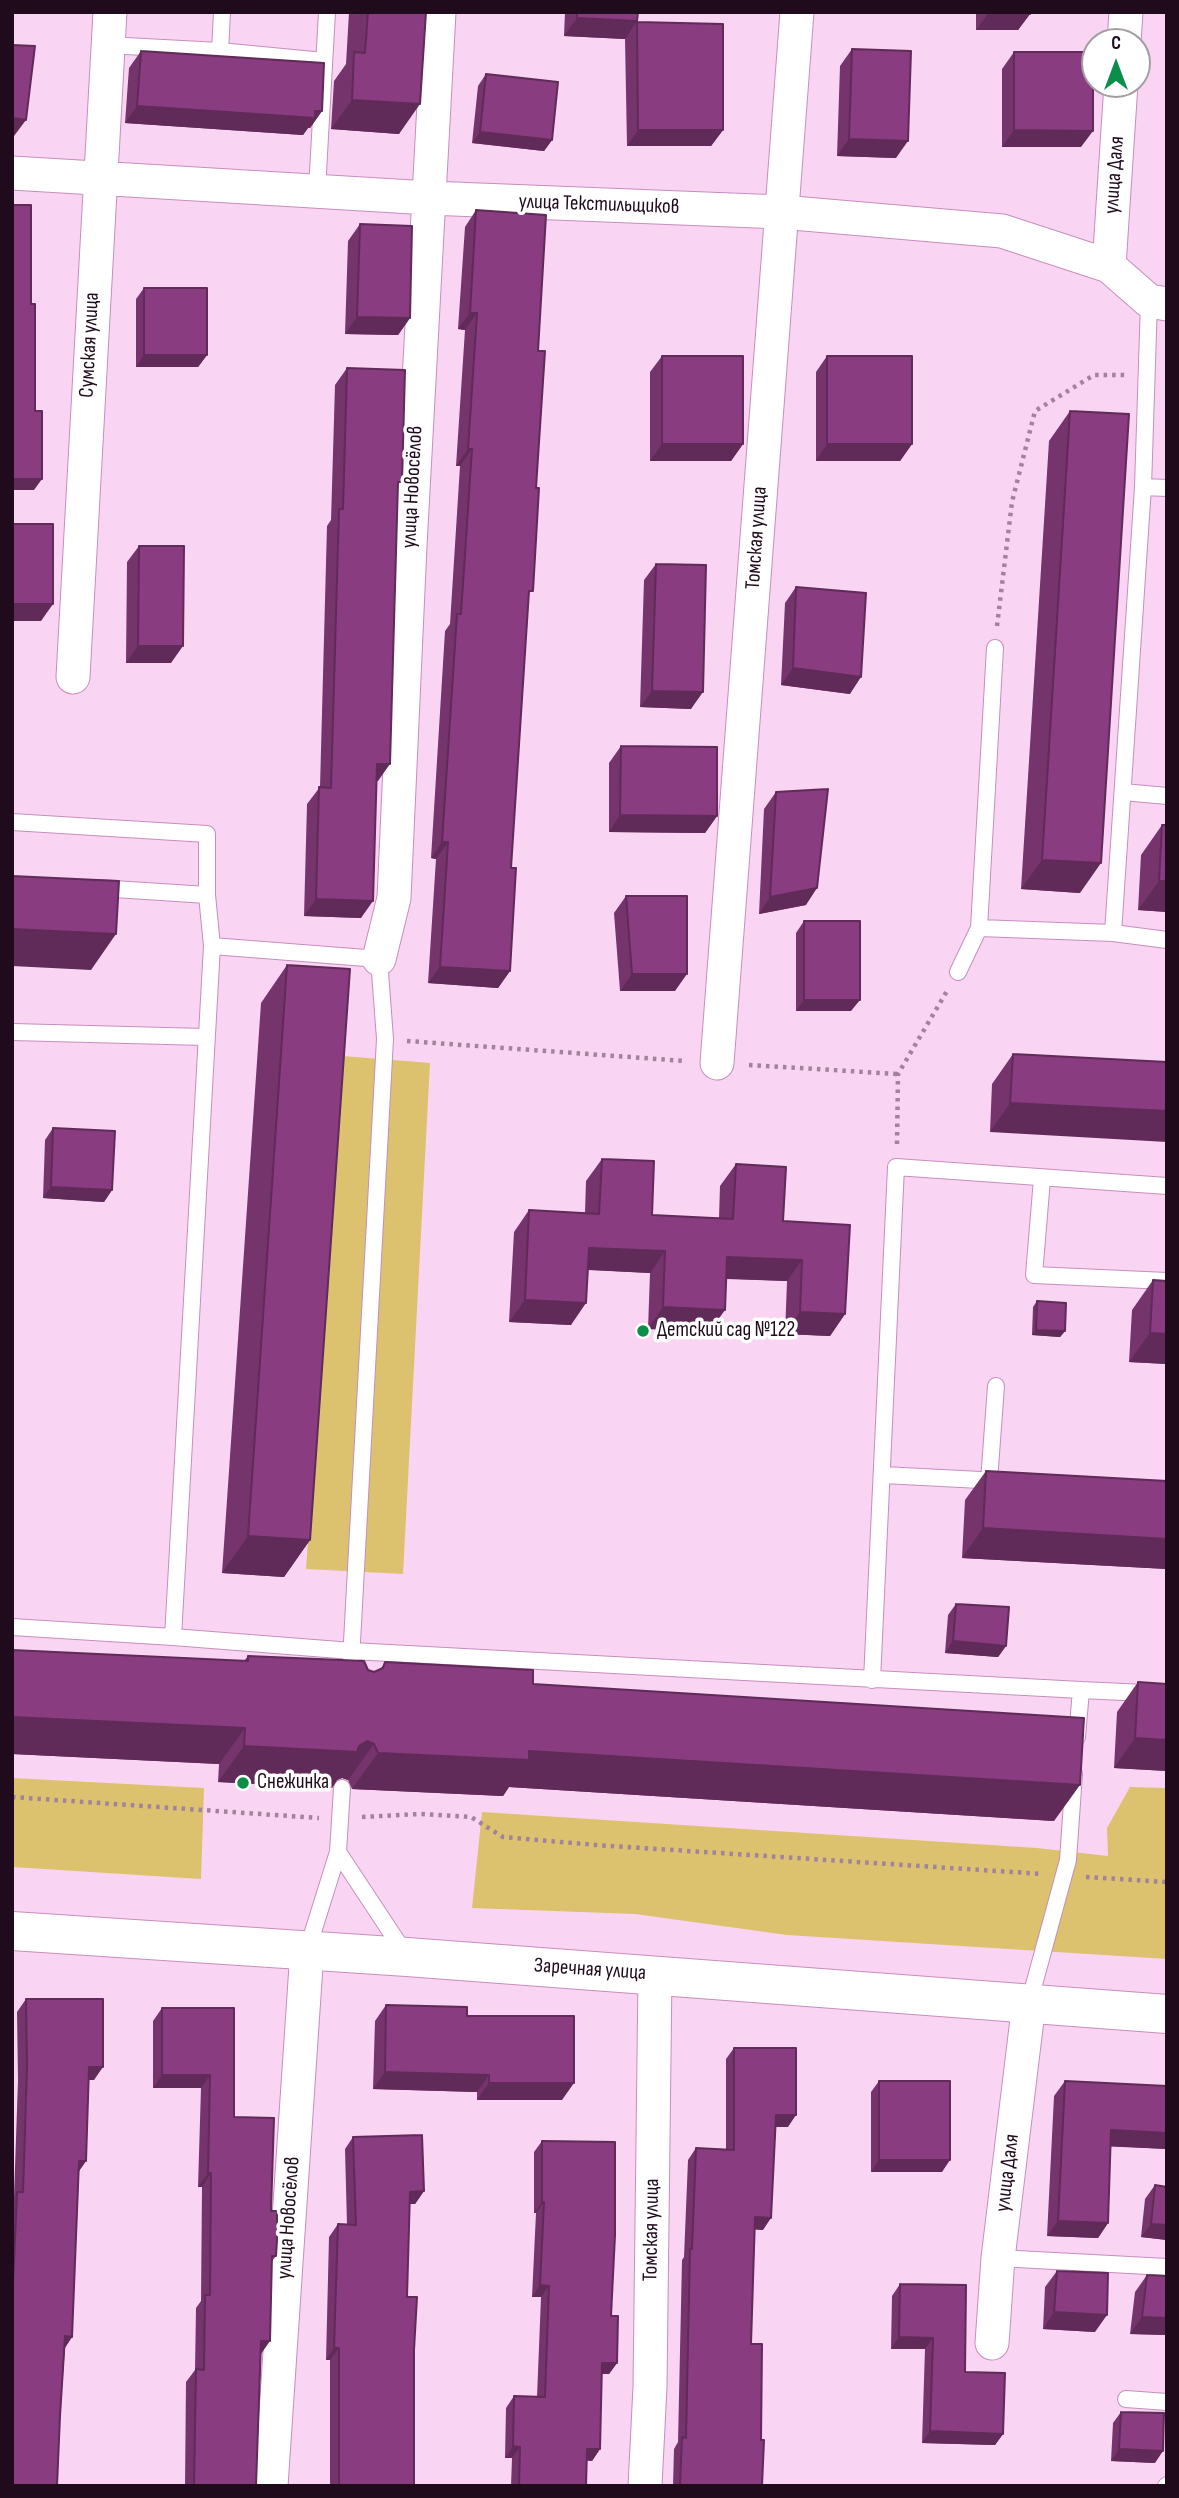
<!DOCTYPE html>
<meta charset="utf-8">
<style>
body{margin:0}
#map{position:relative;width:1179px;height:2498px;overflow:hidden;background:#fad5f3;font-family:"Sofia Sans Condensed",sans-serif}
canvas{display:block}
.frame{position:absolute;inset:0;border:14px solid #1f0b1c;pointer-events:none}
.north{position:absolute;left:1081px;top:28px;width:70px;height:70px;box-sizing:border-box;background:#fff;border:2px solid #a59da4;border-radius:50%;rotate:0deg;font-size:19px;font-weight:700;line-height:28px;text-align:center;color:#1f0b1c}
.north::after{content:'';display:block;margin:auto;width:24px;height:32px;background:#0c8e4b;clip-path:polygon(50% 0,100% 100%,50% 72%,0 100%)}
</style>
<div id="map">
<canvas width="1179" height="2498"></canvas>
<div class="frame"></div>
<div class="north">С</div>
</div>
<script>
const context = document.querySelector('canvas').getContext('2d');
context.lineJoin = 'round';
function fillPath(path, color) { context.fillStyle = color; context.fill(path, 'evenodd'); }
const toPath = rows => new Path2D(rows.map(r => 'M' + r).join(''));
function stroke(path, color, width, dash) { context.strokeStyle = color; context.lineWidth = width; context.lineCap = dash ? 'butt' : 'round'; context.setLineDash(dash || []); context.stroke(path); }
function label(font, color, halo, rows, align = 'center') {
  context.font = font + ' "Sofia Sans Condensed",sans-serif'; context.lineWidth = 7; context.setLineDash([]); context.textBaseline = 'middle'; context.strokeStyle = halo; context.fillStyle = color; for (const [text, x, y, turn = 0] of rows) {
    context.save(); context.translate(x, y); context.rotate((+turn || 0) * Math.PI / 180); context.textAlign = isNaN(turn) ? turn : align; if (halo) context.strokeText(text, 0, 0); context.fillText(text, 0, 0); context.restore();
  }
}
const green = toPath([
 [343,1056,430,1063,403,1574,306,1569],
 [12,1778,204,1788,201,1879,12,1867],
 [1130,1787,1167,1788,1167,1959,787,1935,635,1914,472,1908,482,1812,1037,1848,1108,1856,1107,1828]
]);
const path = toPath([
 [997,626,1012,502,1035,411,1094,375,1126,375],
 [407,1041,685,1061],
 [749,1065,898,1074],
 [897,1144,898,1074,947,991],
 [12,1797,319,1818],
 [362,1817,420,1814,471,1817,503,1837,596,1845,1043,1874],
 [1086,1877,1167,1882]
]);
const lane = toPath([
 [107,45,220,51,222,12],
 [220,51,324,61],
 [317,190,327,12],
 [1143,487,1167,488],
 [1123,792,1167,796],
 [12,822,207,834,207,895,212,946,379,959,385,1039,351,1660],
 [99,888,207,895],
 [979,928,1113,933,1143,487,1149,301],
 [1113,933,1167,940],
 [958,972,979,928,995,648],
 [12,1032,205,1037],
 [1042,1179,1034,1275,1167,1281],
 [883,1475,1000,1481],
 [989,1481,996,1386],
 [12,1627,173,1637,212,946],
 [173,1637,352,1651,1081,1690,1077,1737],
 [872,1680,896,1167,1167,1186],
 [1081,1690,1167,1694],
 [338,1852,406,1955],
 [307,1951,338,1852,342,1788],
 [1029,2003,1068,1860,1074,1774],
 [998,2258,1167,2267],
 [1126,2399,1167,2402],
 [1166,2486,1167,2485]
]);
const street = toPath([
 [1124,42,1126,12],
 [12,173,429,198,781,212,1002,231,1109,266,1149,301,1167,304],
 [1109,266,1121,84],
 [73,677,110,12],
 [379,959,394,898,410,546,439,12],
 [717,1063,797,12],
 [992,2343,998,2258,1029,2003],
 [271,2486,307,1951],
 [645,2486,650,2387,655,1975]
]);
const secondary = toPath([
 [12,1931,407,1957,1167,2014]
]);
const wall = toPath([
 [349,12,426,12,399,134,331,129,334,81,346,64],
 [565,12,638,12,637,22,723,130,711,146,627,146,625,39,564,36],
 [976,12,1030,12,1030,14,1018,30,976,30],
 [852,49,896,158,837,156,840,66],
 [141,51,322,111,310,128,308,128,303,135,125,123,129,68],
 [1014,52,1081,147,1002,147,1002,69],
 [486,74,552,140,544,151,472,143,478,86],
 [476,210,538,351,529,597,511,868,510,971,498,988,428,983,436,859,431,858,445,631,450,624,460,466,456,466,465,330,458,329,465,227],
 [360,224,410,318,398,335,345,334,348,241],
 [144,288,207,355,198,367,136,367,136,299],
 [662,356,743,444,731,461,650,461,650,372],
 [827,356,912,444,900,461,816,461,816,372],
 [347,368,398,488,378,781,377,781,361,918,304,916,307,804,320,787,327,526,331,520,335,385],
 [1070,411,1080,893,1021,889,1049,441],
 [139,546,171,663,126,663,127,562],
 [656,564,691,709,640,707,644,580],
 [796,587,850,694,781,685,785,603],
 [621,746,717,816,705,833,609,832,609,763],
 [776,792,806,905,759,914,764,809],
 [1162,825,1167,825,1167,912,1138,910,1141,855],
 [626,896,675,991,620,991,614,913],
 [804,921,851,1011,796,1011,796,933],
 [287,965,310,1540,284,1577,222,1573,261,1003],
 [1013,1054,1167,1062,990,1132,992,1084],
 [53,1128,112,1190,104,1202,43,1198,45,1140],
 [602,1159,652,1215,719,1218,720,1186,736,1164,783,1221,845,1314,830,1336,785,1334,787,1281,726,1279,710,1331,648,1329,650,1273,588,1270,571,1325,509,1322,514,1232,529,1210,585,1213,586,1181],
 [1153,1280,1167,1364,1129,1362,1132,1310],
 [1037,1301,1065,1331,1060,1337,1032,1335,1033,1307],
 [986,1471,1167,1481,1167,1569,962,1558,965,1500],
 [956,1604,1006,1646,998,1657,945,1653,948,1615],
 [12,1650,244,1661,248,1656,368,1670,374,1672,380,1670,385,1662,533,1684,1054,1821,509,1787,503,1796,352,1789,348,1780,342,1778,337,1780,332,1788,218,1782,219,1764,12,1754],
 [1138,1682,1167,1684,1167,1771,1114,1768,1117,1712],
 [26,1999,94,2080,89,2080,86,2161,79,2171,72,2337,65,2348,60,2416,12,2486,12,2200,14,2197,18,2080,17,2012],
 [386,2005,467,2016,562,2100,477,2100,477,2092,373,2089,375,2021],
 [162,2008,234,2008,234,2117,271,2211,276,2256,272,2261,261,2354,256,2486,185,2486,186,2382,195,2370,196,2308,201,2301,202,2187,198,2187,201,2088,153,2088,153,2021],
 [734,2048,788,2127,775,2127,763,2230,755,2229,751,2344,761,2440,762,2486,673,2486,674,2449,678,2442,682,2260,684,2257,688,2160,696,2148,726,2150,726,2059],
 [879,2081,942,2172,871,2172,871,2092],
 [1065,2081,1167,2086,1167,2149,1110,2146,1108,2223,1098,2238,1047,2236,1054,2096],
 [353,2137,424,2191,415,2204,409,2204,407,2297,414,2350,414,2486,330,2486,330,2360,326,2360,329,2237,338,2224,347,2225,345,2149],
 [542,2141,611,2316,617,2363,609,2374,602,2374,600,2449,592,2461,586,2460,586,2486,511,2486,512,2458,505,2458,506,2408,514,2396,537,2397,541,2297,532,2297,536,2213,534,2213,534,2152],
 [1155,2185,1167,2187,1167,2240,1141,2237,1145,2199],
 [1057,2271,1095,2332,1043,2329,1045,2287],
 [1147,2275,1167,2335,1130,2334,1135,2292],
 [900,2284,965,2372,1003,2434,995,2445,922,2443,925,2349,891,2349,892,2296],
 [1121,2412,1155,2463,1111,2461,1113,2423]
]);
const shadedWall = toPath([
 [988,14,1030,14,1018,30,976,30],
 [577,18,637,21,625,39,564,36],
 [352,100,420,104,399,134,331,129],
 [137,106,315,111,322,111,310,128,308,128,303,135,125,123],
 [12,118,26,120,14,136,12,136],
 [638,130,723,130,711,146,627,146],
 [1014,130,1093,131,1081,147,1002,147],
 [480,132,552,140,544,151,472,143],
 [849,139,908,141,896,158,837,156],
 [470,313,477,313,465,330,458,329],
 [357,317,410,318,398,335,345,334],
 [144,355,207,355,198,367,136,367],
 [662,444,743,444,731,461,650,461],
 [827,444,912,444,900,461,816,461],
 [468,449,472,449,460,466,456,466],
 [12,479,42,479,34,490,12,490],
 [12,604,53,604,41,621,12,621],
 [138,646,183,646,171,663,126,663],
 [793,668,861,677,850,694,781,685],
 [652,691,703,692,691,709,640,707],
 [377,764,390,764,378,781,366,780],
 [620,815,717,816,705,833,609,832],
 [442,842,448,842,436,859,431,858],
 [1042,860,1101,863,1080,893,1021,889],
 [1159,881,1167,881,1167,912,1138,910],
 [817,888,806,905,759,914,770,897],
 [316,899,373,901,361,918,304,916],
 [12,929,116,934,91,970,12,966],
 [440,967,510,971,498,988,428,983],
 [632,974,687,974,675,991,620,991],
 [804,1000,860,1000,851,1011,796,1011],
 [1010,1103,1167,1111,1167,1142,990,1132],
 [51,1187,112,1190,104,1202,43,1198],
 [589,1248,665,1251,650,1273,574,1269],
 [727,1257,802,1260,787,1281,712,1278],
 [525,1300,586,1303,571,1325,509,1322],
 [663,1307,725,1310,710,1331,648,1329],
 [800,1312,845,1314,830,1336,785,1334],
 [1036,1330,1065,1331,1060,1337,1032,1335],
 [1150,1333,1167,1334,1167,1364,1129,1362],
 [983,1528,1167,1539,1167,1569,962,1558],
 [248,1536,310,1540,284,1577,222,1573],
 [953,1641,1006,1646,998,1657,945,1653],
 [12,1717,245,1728,219,1764,12,1754],
 [1135,1738,1167,1740,1167,1771,1114,1768],
 [367,1741,374,1744,348,1780,342,1778,337,1780,332,1788,218,1782,244,1746,359,1746],
 [529,1751,1080,1785,1054,1821,509,1787,503,1796,352,1789,378,1753],
 [89,2067,103,2067,94,2080,80,2080],
 [385,2072,489,2075,477,2092,373,2089],
 [162,2075,210,2075,201,2088,153,2088],
 [489,2083,574,2083,562,2100,477,2100],
 [776,2115,796,2115,788,2127,767,2127],
 [1111,2130,1167,2133,1167,2149,1100,2146],
 [879,2160,950,2160,942,2172,871,2172],
 [79,2161,86,2161,77,2174],
 [208,2173,211,2173,202,2187,198,2187],
 [424,2191,415,2204,401,2204,410,2192],
 [542,2202,544,2202,536,2213,534,2213],
 [755,2217,771,2218,763,2230,747,2229],
 [1058,2221,1108,2223,1098,2238,1047,2236],
 [1151,2224,1167,2225,1167,2240,1141,2237],
 [540,2285,549,2286,541,2297,532,2297],
 [1054,2312,1107,2315,1095,2332,1043,2329],
 [1142,2317,1167,2318,1167,2335,1130,2334],
 [65,2336,72,2337,63,2350],
 [899,2337,933,2338,925,2349,891,2349],
 [261,2341,270,2341,261,2354],
 [334,2348,339,2348,330,2360,326,2360],
 [602,2363,617,2363,609,2374,594,2374],
 [930,2431,1003,2434,995,2445,922,2443],
 [513,2446,520,2447,512,2458,505,2458],
 [587,2449,600,2449,592,2461,579,2460],
 [1119,2449,1163,2451,1155,2463,1111,2461]
]);
const building = toPath([
 [368,12,426,12,420,104,352,100,354,52,365,53,368,12],
 [577,12,638,12,637,21,577,18,577,12],
 [988,12,1030,12,1030,14,988,14,988,12],
 [637,22,723,24,723,130,638,130,637,22],
 [12,45,35,46,26,120,12,118,12,45],
 [852,49,911,51,908,141,849,139,852,49],
 [141,51,324,63,322,111,315,111,315,118,137,106,141,51],
 [1014,52,1093,52,1093,131,1014,130,1014,52],
 [486,74,558,82,552,140,480,132,486,74],
 [12,205,31,205,31,304,35,304,35,411,42,411,42,479,12,479,12,205],
 [476,210,546,215,538,351,545,351,536,488,539,488,533,591,529,591,511,868,516,868,510,971,440,967,448,842,442,842,457,614,461,614,472,449,468,449,477,313,470,313,476,210],
 [360,224,412,226,410,318,357,317,360,224],
 [144,288,207,288,207,355,144,355,144,288],
 [662,356,743,356,743,444,662,444,662,356],
 [827,356,912,356,912,444,827,444,827,356],
 [347,368,405,370,402,482,398,482,390,764,377,764,373,901,316,899,319,787,331,788,339,509,343,509,347,368],
 [1070,411,1129,414,1101,863,1042,860,1070,411],
 [12,524,53,524,53,604,12,604,12,524],
 [139,546,184,546,183,646,138,646,139,546],
 [656,564,706,565,703,692,652,691,656,564],
 [796,587,866,593,861,677,793,668,796,587],
 [621,746,717,747,717,816,620,815,621,746],
 [828,789,817,888,770,897,776,792,828,789],
 [1162,825,1167,825,1167,881,1159,881,1162,825],
 [12,876,119,881,116,934,12,929,12,876],
 [626,896,687,896,687,974,632,974,626,896],
 [804,921,860,921,860,1000,804,1000,804,921],
 [287,965,350,969,310,1540,248,1536,287,965],
 [1013,1054,1167,1062,1167,1111,1010,1103,1013,1054],
 [53,1128,115,1131,112,1190,51,1187,53,1128],
 [602,1159,654,1161,652,1215,733,1219,736,1164,786,1167,783,1221,850,1225,845,1314,800,1312,802,1260,727,1257,725,1310,663,1307,665,1251,589,1248,586,1303,525,1300,529,1210,599,1214,602,1159],
 [1153,1280,1167,1281,1167,1334,1150,1333,1153,1280],
 [1037,1301,1066,1303,1065,1331,1036,1330,1037,1301],
 [986,1471,1167,1481,1167,1539,983,1528,986,1471],
 [956,1604,1009,1607,1006,1646,953,1641,956,1604],
 [12,1650,248,1661,248,1656,364,1661,368,1670,374,1672,383,1668,385,1662,533,1670,533,1684,1084,1718,1080,1785,529,1751,529,1760,378,1753,374,1744,367,1741,359,1746,357,1752,244,1746,245,1728,12,1717,12,1650],
 [1138,1682,1167,1684,1167,1740,1135,1738,1138,1682],
 [26,1999,103,1999,103,2067,89,2067,86,2161,79,2161,72,2337,65,2336,60,2416,57,2486,12,2486,12,2284,13,2284,17,2192,23,2192,27,2067,26,1999],
 [386,2005,467,2007,467,2016,574,2016,574,2083,489,2083,489,2075,385,2072,386,2005],
 [162,2008,234,2008,234,2117,274,2118,271,2211,277,2211,277,2240,276,2256,272,2256,270,2341,261,2341,256,2486,194,2486,196,2369,204,2370,205,2295,210,2295,211,2173,208,2173,210,2075,162,2075,162,2008],
 [734,2048,796,2048,796,2115,776,2115,771,2218,755,2217,751,2344,762,2344,761,2440,764,2440,762,2486,680,2486,682,2437,686,2438,690,2249,692,2249,696,2148,734,2150,734,2048],
 [879,2081,950,2081,950,2160,879,2160,879,2081],
 [1065,2081,1167,2086,1167,2133,1111,2130,1108,2223,1058,2221,1065,2081],
 [422,2135,424,2191,410,2192,407,2297,417,2297,414,2350,414,2486,339,2486,339,2348,334,2348,338,2224,356,2225,353,2137,422,2135],
 [542,2141,615,2142,615,2235,611,2316,618,2316,617,2363,602,2363,600,2449,587,2449,586,2486,519,2486,520,2447,513,2446,514,2396,545,2397,549,2286,540,2285,544,2202,542,2202,542,2141],
 [1155,2185,1167,2187,1167,2225,1151,2224,1155,2185],
 [1057,2271,1108,2273,1107,2315,1054,2312,1057,2271],
 [1147,2275,1167,2276,1167,2318,1142,2317,1147,2275],
 [900,2284,966,2285,965,2372,1005,2373,1003,2434,930,2431,933,2338,899,2337,900,2284],
 [1121,2412,1164,2413,1163,2451,1119,2449,1121,2412]
]);
const markers = [
 [643,1331,7,"#0c8e4b"],
 [243,1783,7,"#0c8e4b"]
];
const streetNames = [
 ["улица Даля",1115,175,-86],
 ["улица Текстильщиков",599,205,2],
 ["Сумская улица",90,345,-87],
 ["улица Новосёлов",413,487,-87],
 ["Томская улица",757,538,-86],
 ["Заречная улица",590,1970,4],
 ["улица Даля",1008,2173,-83],
 ["улица Новосёлов",289,2218,-86],
 ["Томская улица",652,2230,-89]
];
const poiNames = [
 ["Детский сад №122",657,1331],
 ["Снежинка",257,1783]
];
fillPath(green, '#dcc26e');
stroke(lane, '#c68ebd', 18);
stroke(street, '#c68ebd', 35);
stroke(secondary, '#c68ebd', 40);
stroke(path, '#a1839b', 4.5, [3.5, 5]);
stroke(lane, '#fff', 16);
stroke(street, '#fff', 33);
stroke(secondary, '#fff', 38);
fillPath(wall, '#76346d');
fillPath(shadedWall, '#602a59');
fillPath(building, '#893c7f');
stroke(building, '#602a59', 2);
for (const [x, y, r, color] of markers) { const dot = new Path2D(); dot.arc(x, y, r, 0, 2 * Math.PI); context.fillStyle = color; context.fill(dot); stroke(dot, '#fff', 2.5); }
label('21px', '#1f0b1c', '#fff', streetNames);
label('21px', '#1f0b1c', '#fff', poiNames, 'left');
</script>
